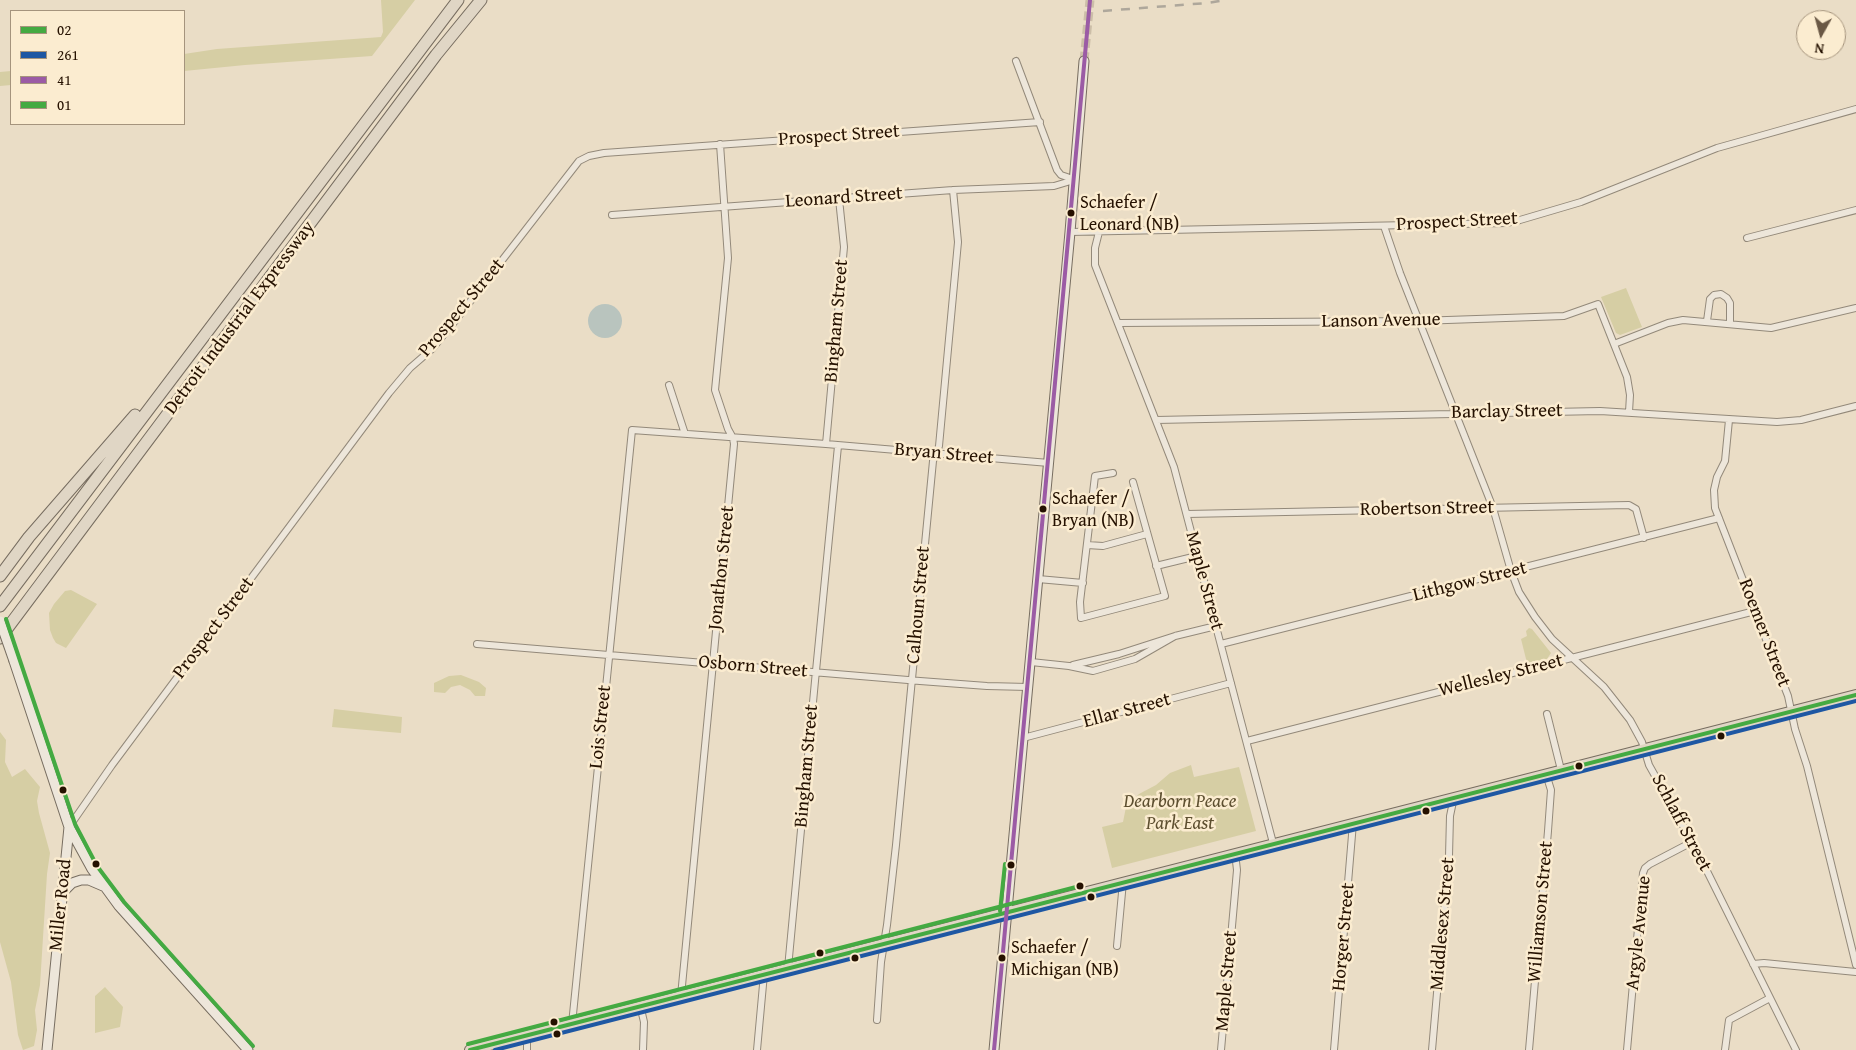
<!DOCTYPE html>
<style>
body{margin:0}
#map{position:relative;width:1856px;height:1050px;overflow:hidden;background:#eaddc6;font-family:"Gentium Book Plus",serif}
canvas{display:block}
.legend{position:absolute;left:10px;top:10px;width:175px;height:115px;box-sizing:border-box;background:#fbecd0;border:1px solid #a5947d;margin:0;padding:6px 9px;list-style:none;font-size:15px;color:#251100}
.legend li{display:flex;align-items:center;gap:10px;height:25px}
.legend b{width:25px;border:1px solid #a5947d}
.north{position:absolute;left:1796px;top:10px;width:50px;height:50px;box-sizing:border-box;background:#fbecd0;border:1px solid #a5947d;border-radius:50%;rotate:187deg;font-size:14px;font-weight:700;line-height:20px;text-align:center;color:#251100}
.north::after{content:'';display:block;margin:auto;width:18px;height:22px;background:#6a5845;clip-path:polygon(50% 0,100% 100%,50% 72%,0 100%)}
</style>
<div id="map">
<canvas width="1856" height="1050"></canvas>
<ul class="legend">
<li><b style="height:6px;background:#44aa42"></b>02</li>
<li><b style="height:6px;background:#1e57a3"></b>261</li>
<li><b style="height:6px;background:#9b5ba5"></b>41</li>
<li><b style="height:6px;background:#44aa42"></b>01</li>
</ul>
<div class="north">N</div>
</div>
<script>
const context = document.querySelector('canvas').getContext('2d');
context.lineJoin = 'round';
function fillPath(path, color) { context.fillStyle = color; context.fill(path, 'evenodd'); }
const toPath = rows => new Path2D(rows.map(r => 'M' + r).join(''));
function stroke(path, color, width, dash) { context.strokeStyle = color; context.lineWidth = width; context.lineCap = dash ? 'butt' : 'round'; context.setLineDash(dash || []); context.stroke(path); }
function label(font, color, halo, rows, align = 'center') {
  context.font = font + ' "Gentium Book Plus",serif'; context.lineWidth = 5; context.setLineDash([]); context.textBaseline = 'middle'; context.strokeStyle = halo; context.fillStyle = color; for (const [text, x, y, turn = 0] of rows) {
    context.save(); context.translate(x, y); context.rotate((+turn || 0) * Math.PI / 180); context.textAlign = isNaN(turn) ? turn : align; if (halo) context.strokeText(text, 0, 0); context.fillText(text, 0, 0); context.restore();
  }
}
const green = toPath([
 [381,0,415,0,372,56,245,65,184,71,184,54,217,49,381,37,383,32],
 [11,71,11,85,0,86,0,72],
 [1626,288,1642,327,1620,335,1616,333,1601,297],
 [71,590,97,604,66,648,56,643,53,638,50,630,49,613,54,604,65,591],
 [1529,628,1532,629,1551,653,1547,659,1525,665,1526,659,1521,639,1527,636,1526,631],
 [461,675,479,682,486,688,485,696,475,696,470,690,460,685,451,687,445,693,434,692,434,683,449,676],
 [334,709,402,717,401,733,332,727],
 [0,732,6,740,5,762,12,777,25,769,40,787,37,801,39,813,50,853,47,874,40,985,35,1010,37,1030,34,1046,23,1050,18,1035,11,982,0,942],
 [1191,765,1194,777,1239,767,1256,831,1112,868,1102,827,1123,822,1126,807,1139,794,1156,785,1170,773],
 [105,987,123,1007,120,1027,95,1033,95,996]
]);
const water = toPath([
 '588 321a17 17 0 1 1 34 0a17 17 0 1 1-34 0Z'
]);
const secondaryTunnel = toPath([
 [1084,61,1090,0]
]);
const minor = toPath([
 [1016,61,1057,170,1061,175,1073,179],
 [612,215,953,190,1054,186,1074,180],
 [1384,226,1400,273,1493,508,1511,571,1519,592,1535,617,1552,639,1604,687,1630,720,1642,742,1649,765,1696,849,1796,1050],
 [1070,232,1506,223,1520,220,1581,202,1717,148,1856,109],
 [1099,232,1095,248,1095,265,1174,467,1273,843],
 [1747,238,1856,210],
 [1707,321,1710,299,1714,295,1721,294,1727,298,1730,303,1730,323],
 [1119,323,1418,321,1564,316,1598,304,1627,377,1630,395,1629,412],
 [1614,344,1668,323,1683,320,1771,328,1856,308],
 [669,385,685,434],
 [1156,420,1600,411,1777,422,1801,420,1856,406],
 [1729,420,1725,461,1717,477,1714,490,1715,508,1788,696,1795,729,1807,766,1856,965],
 [826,444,844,247,839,199],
 [1113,473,1095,476,1080,602,1081,618,1165,596,1133,482],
 [1187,514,1629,505,1636,509,1644,538],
 [1087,545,1103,546,1147,534],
 [1156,566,1197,556],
 [1038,579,1083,583],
 [477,644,920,681,987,686,1028,687],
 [1221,644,1719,518],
 [1031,662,1069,666,1093,671,1135,659,1175,636],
 [1073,665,1119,654,1175,636,1216,626],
 [1547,714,1561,770],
 [1023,738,1231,683],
 [1247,741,1755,611],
 [69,827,112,765,389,393,410,368,432,349,455,321,579,161,589,156,604,153,1040,122],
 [1117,946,1123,882],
 [1753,964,1764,963,1856,972],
 [788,968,815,681,838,446],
 [681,996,734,444,733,438,728,429,715,390,728,258,720,144],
 [640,1005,644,1022,643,1050],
 [877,1020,881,962,887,925,896,845,933,461,939,446,958,242,953,190],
 [572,1024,632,430,826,444,1049,463],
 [527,1050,527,1035],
 [757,1050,764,974],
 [1221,1050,1237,870,1235,853],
 [1334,1050,1353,823],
 [1432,1050,1449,856,1450,816,1454,797],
 [1529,1050,1548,831,1551,790,1546,774],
 [1627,1050,1643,873,1645,868,1650,864,1692,842],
 [1725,1050,1729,1020,1770,998]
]);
const secondary = toPath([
 [14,661,69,827,47,1050],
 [69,827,92,869,119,906,248,1050],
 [63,894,65,890,72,883,81,880,89,880,103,886],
 [994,1050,1070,232,1084,61]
]);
const primary = toPath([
 [470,1050,1856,695]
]);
const motorway = toPath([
 [0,576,29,537,135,415],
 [0,606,458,0],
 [0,638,436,55,481,0]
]);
const rail = toPath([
 [1103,11,1207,3,1225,0]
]);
const secondaryBridge = toPath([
 [0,621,14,661]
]);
const bus1 = toPath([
 [470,1050,1856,695]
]);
const bus2 = toPath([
 [495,1050,1856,701]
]);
const bus3 = toPath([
 [994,1050,1090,0]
]);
const bus4 = toPath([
 [6,619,75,824,97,866,124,902,253,1046],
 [1000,911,1005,864],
 [468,1044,1080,886]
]);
const markers = [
 [1071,213,4.5,"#251100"],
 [1043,509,4.5,"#251100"],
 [1721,736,4.5,"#251100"],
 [1579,766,4.5,"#251100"],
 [63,790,4.5,"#251100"],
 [1426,811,4.5,"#251100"],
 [96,864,4.5,"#251100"],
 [1011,865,4.5,"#251100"],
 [1080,886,4.5,"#251100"],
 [1091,897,4.5,"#251100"],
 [820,953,4.5,"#251100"],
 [855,958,4.5,"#251100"],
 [1002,958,4.5,"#251100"],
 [554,1022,4.5,"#251100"],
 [557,1034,4.5,"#251100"]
];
const busNames = [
 ["Schaefer /",1080,203],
 ["Leonard (NB)",1080,225],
 ["Schaefer /",1052,499],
 ["Bryan (NB)",1052,521],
 ["Schaefer /",1011,948],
 ["Michigan (NB)",1011,970]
];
const streetNames = [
 ["Prospect Street",839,136,-4],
 ["Leonard Street",844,198,-4],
 ["Prospect Street",1457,222,-3],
 ["Prospect Street",462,308,-50],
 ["Detroit Industrial Expressway",240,318,-53],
 ["Bingham Street",837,321,-85],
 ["Lanson Avenue",1381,321,-1],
 ["Barclay Street",1507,412,-1],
 ["Bryan Street",944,454,5],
 ["Robertson Street",1427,509,-1],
 ["Jonathon Street",722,568,-84],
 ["Maple Street",1204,581,75],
 ["Lithgow Street",1470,582,-14],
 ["Calhoun Street",919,605,-85],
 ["Prospect Street",214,628,-53],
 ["Roemer Street",1764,633,69],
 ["Osborn Street",753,667,5],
 ["Wellesley Street",1501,676,-14],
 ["Ellar Street",1127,711,-15],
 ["Lois Street",601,727,-84],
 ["Bingham Street",807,766,-85],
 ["Schlaff Street",1681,823,62],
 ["Miller Road",61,905,-84],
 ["Williamson Street",1541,912,-85],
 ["Middlesex Street",1443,924,-85],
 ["Argyle Avenue",1639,933,-84],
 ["Horger Street",1344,937,-85],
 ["Maple Street",1227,981,-85]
];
const parkNames = [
 ["Dearborn Peace",1180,802],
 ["Park East",1180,824]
];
fillPath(green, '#d6cea4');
fillPath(water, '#b9c4be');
stroke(secondaryTunnel, '#ccbea8', 9, [9, 4.5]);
stroke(minor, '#93897a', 8);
stroke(secondary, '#776d60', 11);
stroke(primary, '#776d60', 12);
stroke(motorway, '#776d60', 13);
stroke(minor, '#ede6da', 6);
stroke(secondary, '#ede6da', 9);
stroke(primary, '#e0d6c5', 10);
stroke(motorway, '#e0d6c5', 11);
stroke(rail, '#aea79b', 2.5, [9, 9]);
stroke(secondaryBridge, '#776d60', 11, []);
stroke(secondaryBridge, '#ede6da', 9);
stroke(bus1, '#44aa42', 4);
stroke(bus2, '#1e57a3', 4);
stroke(bus3, '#9b5ba5', 4);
stroke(bus4, '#44aa42', 4);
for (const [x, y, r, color] of markers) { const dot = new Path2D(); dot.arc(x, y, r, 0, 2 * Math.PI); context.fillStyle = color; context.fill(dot); stroke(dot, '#fbecd0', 2); }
label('18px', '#251100', '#fbecd0', busNames, 'left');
label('19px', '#251100', '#fbecd0', streetNames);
label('italic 19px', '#5d4f30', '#fbecd0', parkNames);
</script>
